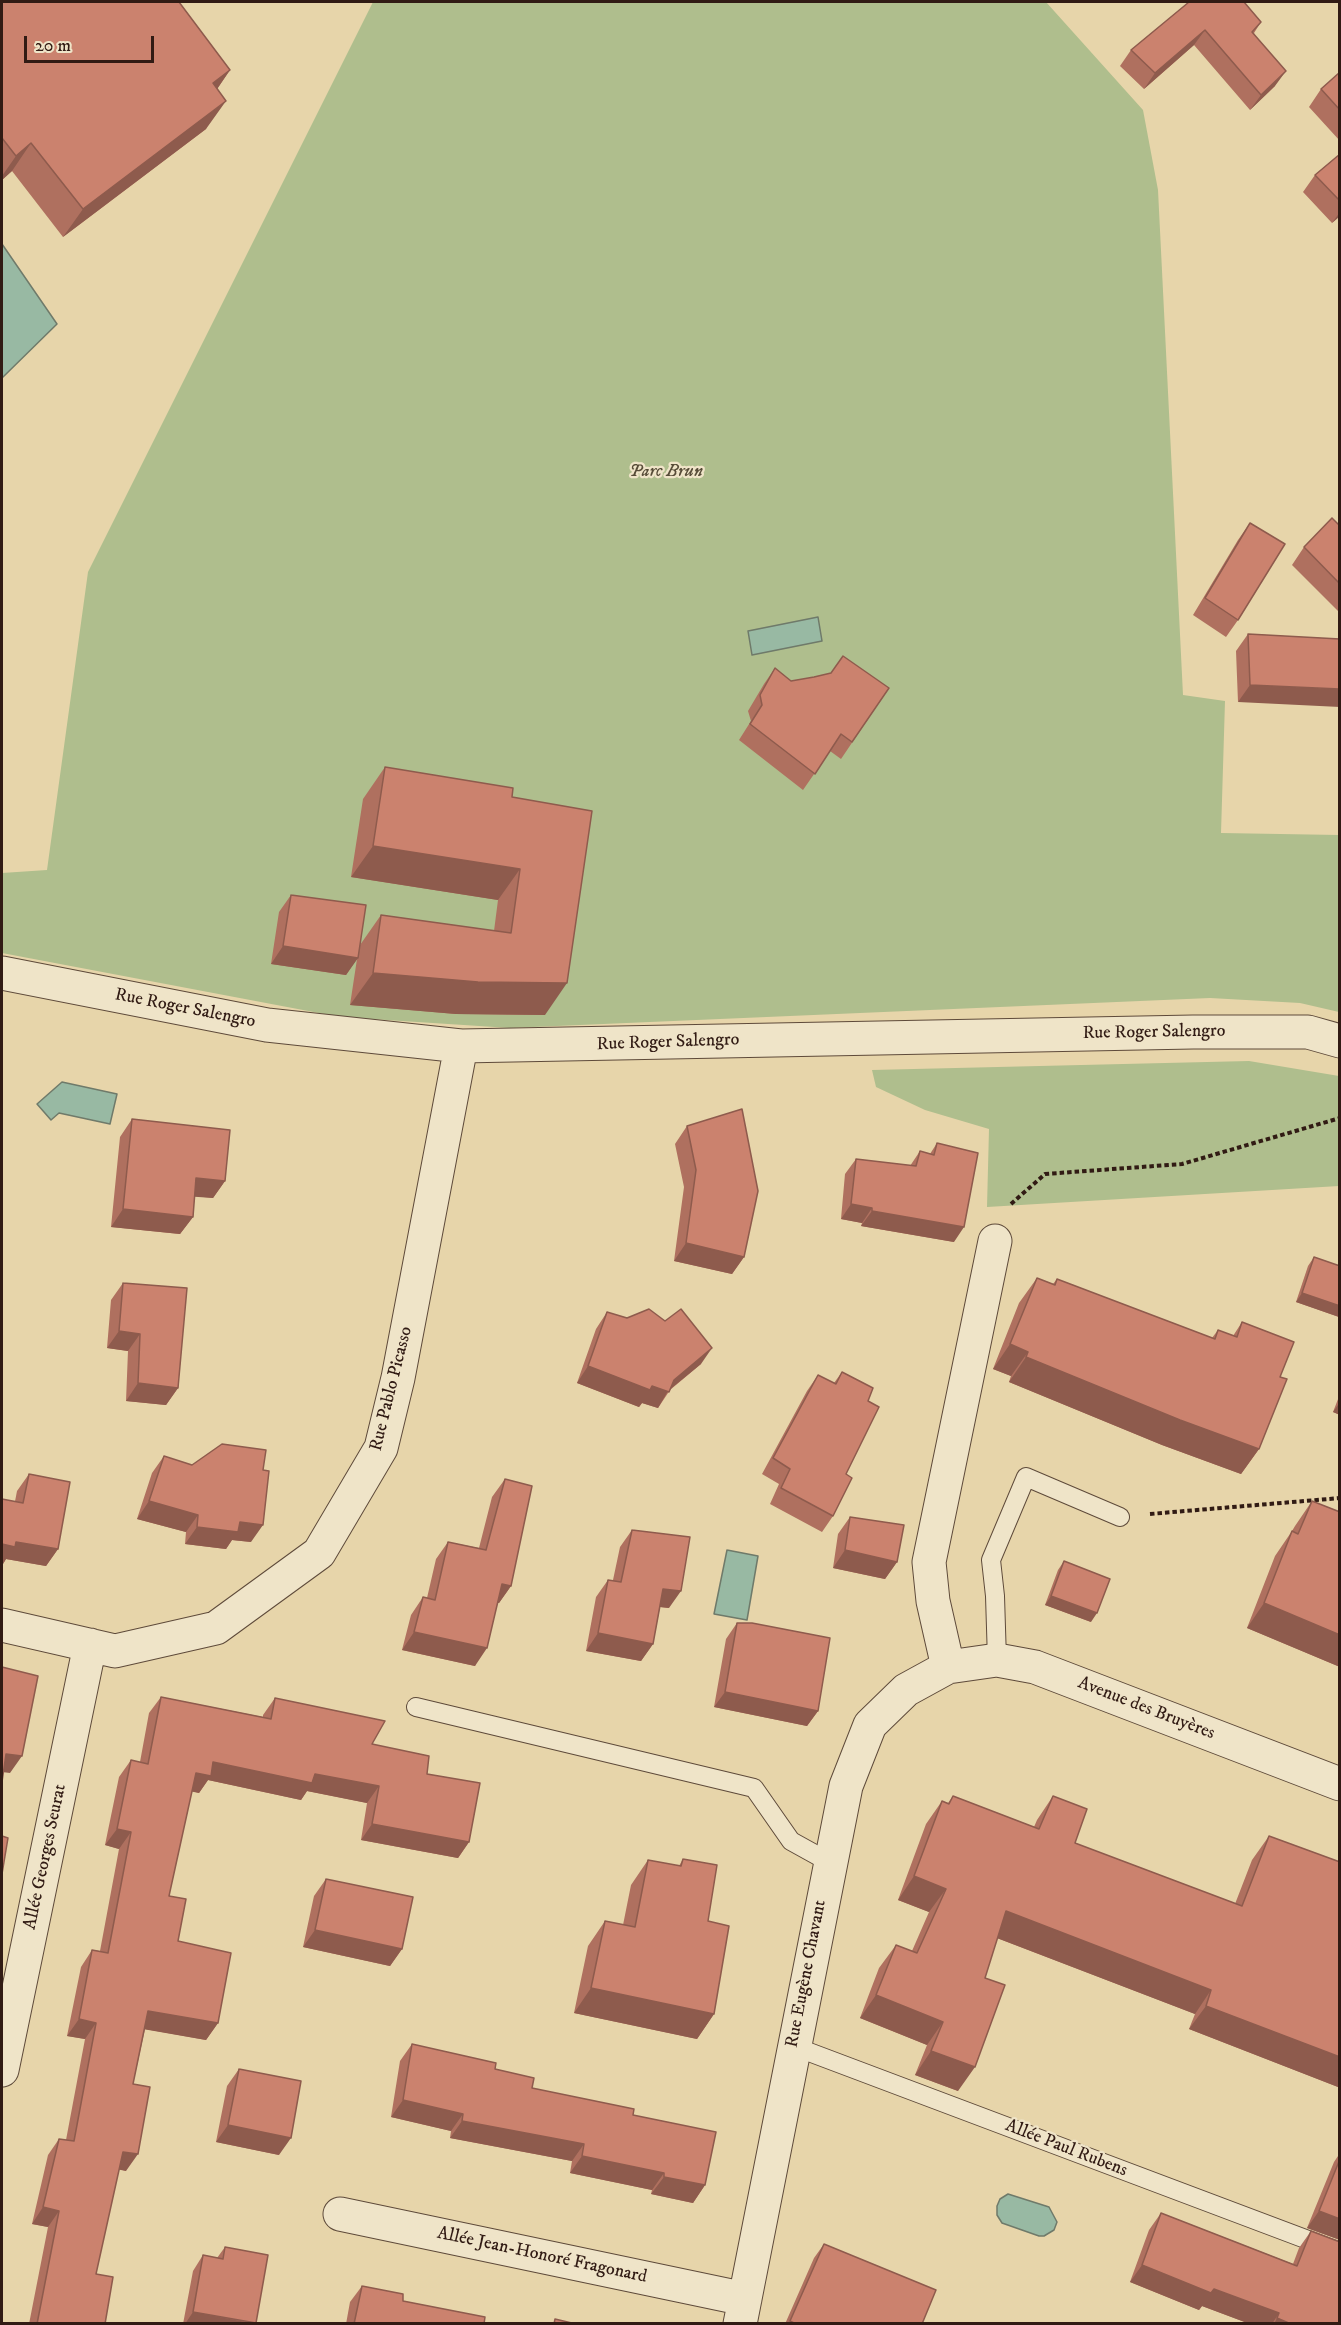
<!DOCTYPE html>
<meta charset="utf-8">
<style>
body{margin:0}
#map{position:relative;width:1341px;height:2325px;overflow:hidden;background:#e7d5aa;font-family:"IM FELL DW Pica",serif}
canvas{display:block}
.frame{position:absolute;inset:0;border:3px solid #311b14;pointer-events:none}
.scale{position:absolute;left:24px;top:36px;width:130px;height:27px;box-sizing:border-box;border:3px solid #311b14;border-top:0;padding-left:8px;font-size:18px;line-height:21px;white-space:nowrap;color:#311b14;-webkit-text-stroke:4px #efe4c8;paint-order:stroke}
</style>
<div id="map">
<canvas width="1341" height="2325"></canvas>
<div class="frame"></div>
<div class="scale">20 m</div>
</div>
<script>
const context = document.querySelector('canvas').getContext('2d');
context.lineJoin = 'round';
function fillPath(path, color) { context.fillStyle = color; context.fill(path, 'evenodd'); }
const toPath = rows => new Path2D(rows.map(r => 'M' + r).join(''));
function stroke(path, color, width, dash) { context.strokeStyle = color; context.lineWidth = width; context.lineCap = dash ? 'butt' : 'round'; context.setLineDash(dash || []); context.stroke(path); }
function label(font, color, halo, rows, align = 'center') {
  context.font = font + ' "IM FELL DW Pica",serif'; context.lineWidth = 4.5; context.setLineDash([]); context.textBaseline = 'middle'; context.strokeStyle = halo; context.fillStyle = color; for (const [text, x, y, turn = 0] of rows) {
    context.save(); context.translate(x, y); context.rotate((+turn || 0) * Math.PI / 180); context.textAlign = isNaN(turn) ? turn : align; if (halo) context.strokeText(text, 0, 0); context.fillText(text, 0, 0); context.restore();
  }
}
const green = toPath([
 [373,2,1046,2,1143,110,1158,190,1183,695,1225,701,1221,833,1339,835,1339,1012,1300,1003,1210,998,510,1028,340,1017,2,953,2,873,47,870,88,572],
 [1249,1061,1339,1076,1339,1186,987,1207,989,1129,925,1110,876,1087,872,1070]
]);
const water = toPath([
 [2,244,57,324,2,378,2,244],
 [818,617,822,641,752,655,748,631,818,617],
 [62,1082,117,1094,110,1124,59,1113,51,1120,37,1104,62,1082],
 [727,1550,758,1556,747,1620,714,1614,727,1550],
 [1008,2194,1049,2207,1057,2222,1054,2230,1044,2236,1039,2236,1002,2223,997,2215,997,2206,1000,2199,1008,2194]
]);
const path = toPath([
 [1011,1204,1045,1174,1182,1164,1340,1118],
 [1150,1514,1340,1498]
]);
const lane = toPath([
 [997,1660,995,1596,991,1560,1026,1477,1120,1517],
 [416,1707,754,1788,791,1841,829,1862],
 [793,2046,1340,2252]
]);
const street = toPath([
 [2,973,267,1025,461,1046,1193,1032,1308,1032,1340,1041],
 [2,1625,115,1651,216,1628,319,1553,381,1448,398,1378,461,1046],
 [948,1667,933,1601,929,1562,995,1241],
 [2,2070,90,1645],
 [340,2214,745,2299],
 [740,2324,846,1786,870,1725,906,1690,948,1667,997,1660,1035,1667,1340,1784]
]);
const wall = toPath([
 [2,2,230,70,217,89,206,129,63,237,12,171,2,180],
 [1189,2,1261,22,1254,33,1275,86,1250,110,1194,45,1144,89,1120,66,1131,50],
 [1340,72,1340,141,1309,107,1321,89],
 [1340,154,1340,216,1332,223,1303,192,1315,175],
 [1250,523,1238,620,1226,637,1193,615,1238,540],
 [1340,526,1340,613,1292,565,1304,547],
 [1248,634,1340,639,1238,702,1236,651],
 [775,668,791,681,889,688,841,759,830,751,803,790,739,740,751,721,748,711,764,684],
 [385,767,512,797,545,1015,456,1014,350,1005,357,959,346,975,271,964,279,912,291,895,360,945,381,915,494,931,498,900,351,877,363,799],
 [132,1119,225,1181,213,1198,194,1196,193,1217,180,1234,111,1227,120,1137],
 [687,1126,744,1257,732,1274,674,1261,684,1187,675,1144],
 [937,1143,954,1242,861,1226,862,1223,841,1219,845,1174,856,1159,910,1166,920,1151,930,1154],
 [1314,1257,1340,1266,1339,1317,1296,1302,1308,1266],
 [1037,1278,1053,1284,1057,1279,1212,1338,1218,1330,1233,1336,1242,1322,1280,1377,1259,1449,1241,1474,1162,1445,1009,1382,1011,1376,993,1369,1019,1303],
 [123,1283,178,1388,166,1405,126,1401,128,1351,107,1348,111,1300],
 [607,1312,701,1364,670,1390,658,1408,642,1403,639,1407,577,1383,596,1329],
 [842,1372,868,1401,833,1516,822,1532,770,1504,779,1484,762,1474,807,1391,818,1375,834,1383],
 [1340,1394,1340,1415,1333,1412],
 [164,1456,251,1542,232,1540,226,1549,185,1544,186,1532,137,1519,152,1473],
 [29,1474,58,1549,46,1566,6,1559,3,1564,17,1491],
 [505,1479,511,1586,499,1603,498,1603,475,1666,402,1650,411,1615,423,1597,427,1598,436,1559,448,1542,479,1548,492,1497],
 [1312,1501,1340,1512,1340,1667,1247,1628,1275,1556,1292,1531,1295,1526],
 [850,1517,897,1562,885,1579,833,1568,838,1534],
 [632,1530,669,1608,660,1607,653,1644,641,1661,586,1651,596,1597,608,1580,613,1580,620,1547],
 [1064,1561,1091,1622,1045,1605,1058,1570],
 [737,1623,818,1711,807,1726,714,1707,726,1639],
 [161,1697,263,1717,263,1715,275,1698,372,1744,427,1774,469,1842,458,1858,361,1840,367,1803,307,1791,301,1800,208,1780,199,1793,192,1791,169,1896,178,1941,218,2023,206,2040,145,2029,133,2084,126,2171,119,2169,96,2274,105,2324,29,2324,48,2227,32,2224,48,2155,59,2139,66,2140,85,2039,67,2036,81,1967,92,1950,100,1951,119,1849,105,1845,119,1777,131,1760,140,1762,149,1713],
 [953,1796,1034,1827,1037,1820,1053,1796,1075,1843,1235,1904,1252,1860,1269,1836,1340,1862,1340,2085,1338,2087,1189,2029,1195,2014,997,1938,985,1978,958,2091,915,2075,927,2045,860,2018,879,1968,896,1945,912,1951,929,1912,898,1900,926,1824,942,1801,948,1803],
 [683,1859,708,1921,714,2014,697,2039,574,2013,588,1946,605,1921,623,1925,631,1885,648,1860,679,1866],
 [326,1879,402,1949,390,1966,303,1947,314,1896],
 [412,2044,495,2069,532,2088,633,2115,705,2185,693,2203,651,2194,652,2190,570,2173,572,2161,450,2138,451,2131,391,2117,400,2061],
 [239,2069,279,2155,216,2142,227,2086],
 [1340,2153,1340,2240,1307,2228,1334,2162],
 [1161,2213,1293,2264,1299,2248,1311,2231,1340,2324,1250,2324,1202,2306,1199,2310,1130,2282,1149,2230],
 [824,2244,922,2324,785,2324,814,2258],
 [225,2247,256,2323,183,2324,193,2271,203,2255,217,2258],
 [362,2286,403,2301,484,2324,346,2324,350,2302]
]);
const shadedWall = toPath([
 [1205,30,1194,45,1144,89,1155,73],
 [230,70,211,98,213,83],
 [1286,71,1275,86,1250,110,1261,95],
 [226,101,206,129,63,237,83,209],
 [31,143,12,171,2,180,2,176,16,156],
 [1340,212,1340,216,1332,223],
 [1250,685,1340,689,1340,707,1238,702],
 [373,846,520,869,498,900,351,877],
 [283,946,358,958,346,975,271,964],
 [373,973,567,983,545,1015,456,1014,350,1005],
 [196,1178,225,1181,213,1198,184,1196],
 [851,1204,872,1208,862,1223,841,1219],
 [123,1209,193,1217,180,1234,111,1227],
 [872,1211,964,1227,954,1242,861,1226],
 [686,1243,744,1257,732,1274,674,1261],
 [1302,1293,1340,1306,1340,1316,1339,1317,1296,1302],
 [119,1331,140,1334,128,1351,107,1348],
 [1010,1344,1028,1352,1011,1376,993,1369],
 [712,1348,701,1364,668,1391,658,1408,642,1403,639,1407,577,1383,588,1366,652,1386,674,1380],
 [1026,1357,1259,1449,1241,1474,1162,1445,1009,1382],
 [138,1383,178,1388,166,1405,126,1401],
 [1340,1402,1340,1415,1333,1412],
 [149,1501,198,1515,186,1532,137,1519],
 [240,1522,263,1525,251,1542,232,1540,226,1549,185,1544,197,1527],
 [16,1542,58,1549,46,1566,6,1559,3,1564,2,1564,2,1544],
 [845,1550,897,1562,885,1579,833,1568],
 [502,1584,511,1586,499,1603,490,1601],
 [663,1589,681,1591,669,1608,651,1606],
 [1051,1596,1097,1613,1091,1622,1045,1605],
 [1264,1603,1340,1635,1340,1667,1247,1628],
 [414,1632,487,1648,475,1666,402,1650],
 [598,1633,653,1644,641,1661,586,1651],
 [725,1692,818,1711,807,1726,714,1707],
 [6,1754,22,1756,10,1773,2,1772],
 [213,1762,315,1774,379,1786,367,1803,307,1791,301,1800,208,1780,199,1793,184,1790,196,1773],
 [372,1824,469,1842,458,1858,361,1840],
 [117,1829,131,1832,119,1849,105,1845],
 [914,1876,946,1889,929,1912,898,1900],
 [1006,1911,1211,1990,1195,2014,989,1935],
 [315,1930,402,1949,390,1966,303,1947],
 [591,1988,714,2014,697,2039,574,2013],
 [876,1995,943,2022,927,2045,860,2018],
 [1206,2006,1340,2057,1340,2085,1338,2087,1189,2029],
 [148,2011,218,2023,206,2040,137,2028],
 [79,2019,96,2023,85,2039,67,2036],
 [931,2051,975,2067,958,2091,915,2075],
 [403,2100,463,2114,451,2131,391,2117],
 [462,2121,584,2144,572,2161,450,2138],
 [228,2125,291,2138,279,2155,216,2142],
 [123,2152,138,2154,126,2171,111,2168],
 [582,2156,664,2173,652,2190,570,2173],
 [664,2177,705,2185,693,2203,651,2194],
 [43,2207,59,2211,48,2227,32,2224],
 [1319,2211,1340,2219,1340,2240,1307,2228],
 [1142,2265,1214,2289,1279,2313,1272,2324,1250,2324,1202,2306,1199,2310,1130,2282],
 [193,2312,256,2324,185,2324],
 [1277,2318,1291,2324,1274,2324]
]);
const building = toPath([
 [2,2,179,2,230,70,213,83,226,101,83,209,31,143,16,156,2,138,2,2],
 [1189,2,1244,2,1261,22,1252,32,1286,71,1261,95,1205,30,1155,73,1131,50,1189,2],
 [1340,72,1340,110,1321,89,1340,72],
 [1340,154,1340,201,1315,175,1340,154],
 [1332,518,1340,526,1340,584,1304,547,1332,518],
 [1250,523,1285,544,1238,620,1205,598,1250,523],
 [1248,634,1340,639,1340,689,1250,685,1248,634],
 [843,656,889,688,852,742,841,734,815,774,750,724,762,705,760,695,775,668,791,681,814,677,831,673,843,656],
 [385,767,513,788,512,797,592,811,567,983,478,982,373,973,381,915,511,933,520,869,373,846,385,767],
 [291,895,366,905,358,958,283,946,291,895],
 [742,1109,758,1191,744,1257,686,1243,696,1170,687,1126,742,1109],
 [132,1119,230,1130,225,1181,196,1178,193,1217,123,1209,132,1119],
 [937,1143,978,1153,964,1227,872,1211,872,1208,851,1204,856,1159,916,1166,920,1151,934,1155,937,1143],
 [1314,1257,1340,1266,1340,1306,1302,1293,1314,1257],
 [1037,1278,1055,1285,1057,1279,1215,1339,1218,1330,1237,1337,1242,1322,1294,1342,1280,1377,1287,1379,1259,1449,1180,1420,1026,1357,1028,1352,1010,1344,1037,1278],
 [123,1283,187,1288,178,1388,138,1383,140,1334,119,1331,123,1283],
 [649,1309,665,1321,681,1309,712,1348,674,1380,669,1392,652,1386,650,1390,588,1366,607,1312,627,1318,649,1309],
 [842,1372,873,1388,868,1401,879,1407,846,1474,852,1478,833,1516,781,1488,790,1469,773,1458,818,1375,836,1384,842,1372],
 [222,1444,266,1450,263,1470,269,1471,263,1525,240,1522,238,1532,197,1527,198,1515,149,1501,164,1456,192,1465,222,1444],
 [29,1474,70,1482,58,1549,16,1542,15,1547,2,1544,2,1499,23,1503,29,1474],
 [505,1479,532,1486,511,1586,502,1584,487,1648,414,1632,423,1597,435,1600,448,1542,486,1550,505,1479],
 [1312,1501,1340,1512,1340,1635,1264,1603,1292,1531,1298,1534,1312,1501],
 [850,1517,904,1525,897,1562,845,1550,850,1517],
 [632,1530,690,1537,681,1591,663,1589,653,1644,598,1633,608,1580,621,1582,632,1530],
 [1064,1561,1110,1579,1097,1613,1051,1596,1064,1561],
 [737,1623,752,1623,830,1638,818,1711,725,1692,737,1623],
 [2,1667,38,1676,22,1756,6,1754,2,1782,2,1667],
 [161,1697,271,1719,275,1698,385,1721,372,1744,429,1756,427,1774,480,1783,469,1842,372,1824,379,1786,315,1774,312,1783,213,1762,211,1776,196,1773,169,1896,186,1899,178,1941,231,1953,218,2023,148,2011,133,2084,150,2087,138,2154,123,2152,96,2274,113,2277,105,2324,37,2324,59,2211,43,2207,59,2139,74,2141,96,2023,79,2019,92,1950,108,1953,131,1832,117,1829,131,1760,148,1764,161,1697],
 [953,1796,1039,1829,1053,1796,1087,1809,1075,1843,1242,1906,1269,1836,1340,1862,1340,2057,1206,2006,1211,1990,1006,1911,985,1978,1005,1985,975,2067,931,2051,943,2022,876,1995,896,1945,917,1953,946,1889,914,1876,942,1801,949,1804,953,1796],
 [2,1836,8,1838,2,1874,2,1836],
 [683,1859,717,1865,708,1921,729,1926,714,2014,591,1988,605,1921,635,1927,648,1860,681,1866,683,1859],
 [326,1879,413,1897,402,1949,315,1930,326,1879],
 [412,2044,496,2063,495,2069,534,2078,532,2088,634,2109,633,2115,716,2132,705,2185,664,2177,664,2173,582,2156,584,2144,462,2121,463,2114,403,2100,412,2044],
 [239,2069,301,2081,291,2138,228,2125,239,2069],
 [1340,2159,1340,2219,1319,2211,1340,2159],
 [1161,2213,1297,2266,1311,2231,1340,2242,1340,2324,1291,2324,1277,2318,1279,2313,1214,2289,1211,2293,1142,2265,1161,2213],
 [824,2244,936,2290,922,2324,796,2324,790,2321,824,2244],
 [225,2247,268,2255,256,2323,193,2312,203,2255,223,2259,225,2247],
 [362,2286,403,2294,403,2301,485,2317,484,2324,354,2324,362,2286],
 [555,2319,576,2324,554,2324,555,2319]
]);
const parkNames = [
 ["Parc Brun",666,472]
];
const streetNames = [
 ["Rue Roger Salengro",185,1009,11],
 ["Rue Roger Salengro",1154,1033,-1],
 ["Rue Roger Salengro",668,1043,-2],
 ["Rue Pablo Picasso",392,1389,-76],
 ["Avenue des Bruyères",1146,1709,21],
 ["Allée Georges Seurat",46,1857,-78],
 ["Rue Eugène Chavant",807,1974,-79],
 ["Allée Paul Rubens",1066,2149,21],
 ["Allée Jean-Honoré Fragonard",542,2256,12]
];
fillPath(green, '#afbe8d');
fillPath(water, '#98b9a3');
stroke(water, '#6f7a6a', 1.5);
stroke(lane, '#5e4a3a', 20);
stroke(street, '#5e4a3a', 35);
stroke(path, '#311b14', 4, [4.5, 3]);
stroke(lane, '#efe4c8', 18);
stroke(street, '#efe4c8', 33);
fillPath(wall, '#af705f');
fillPath(shadedWall, '#8e5b4d');
fillPath(building, '#cb826e');
stroke(building, '#8e5b4d', 1.5);
label('italic 18px', '#574c38', '#efe4c8', parkNames);
label('18px', '#311b14', '#efe4c8', streetNames);
</script>
